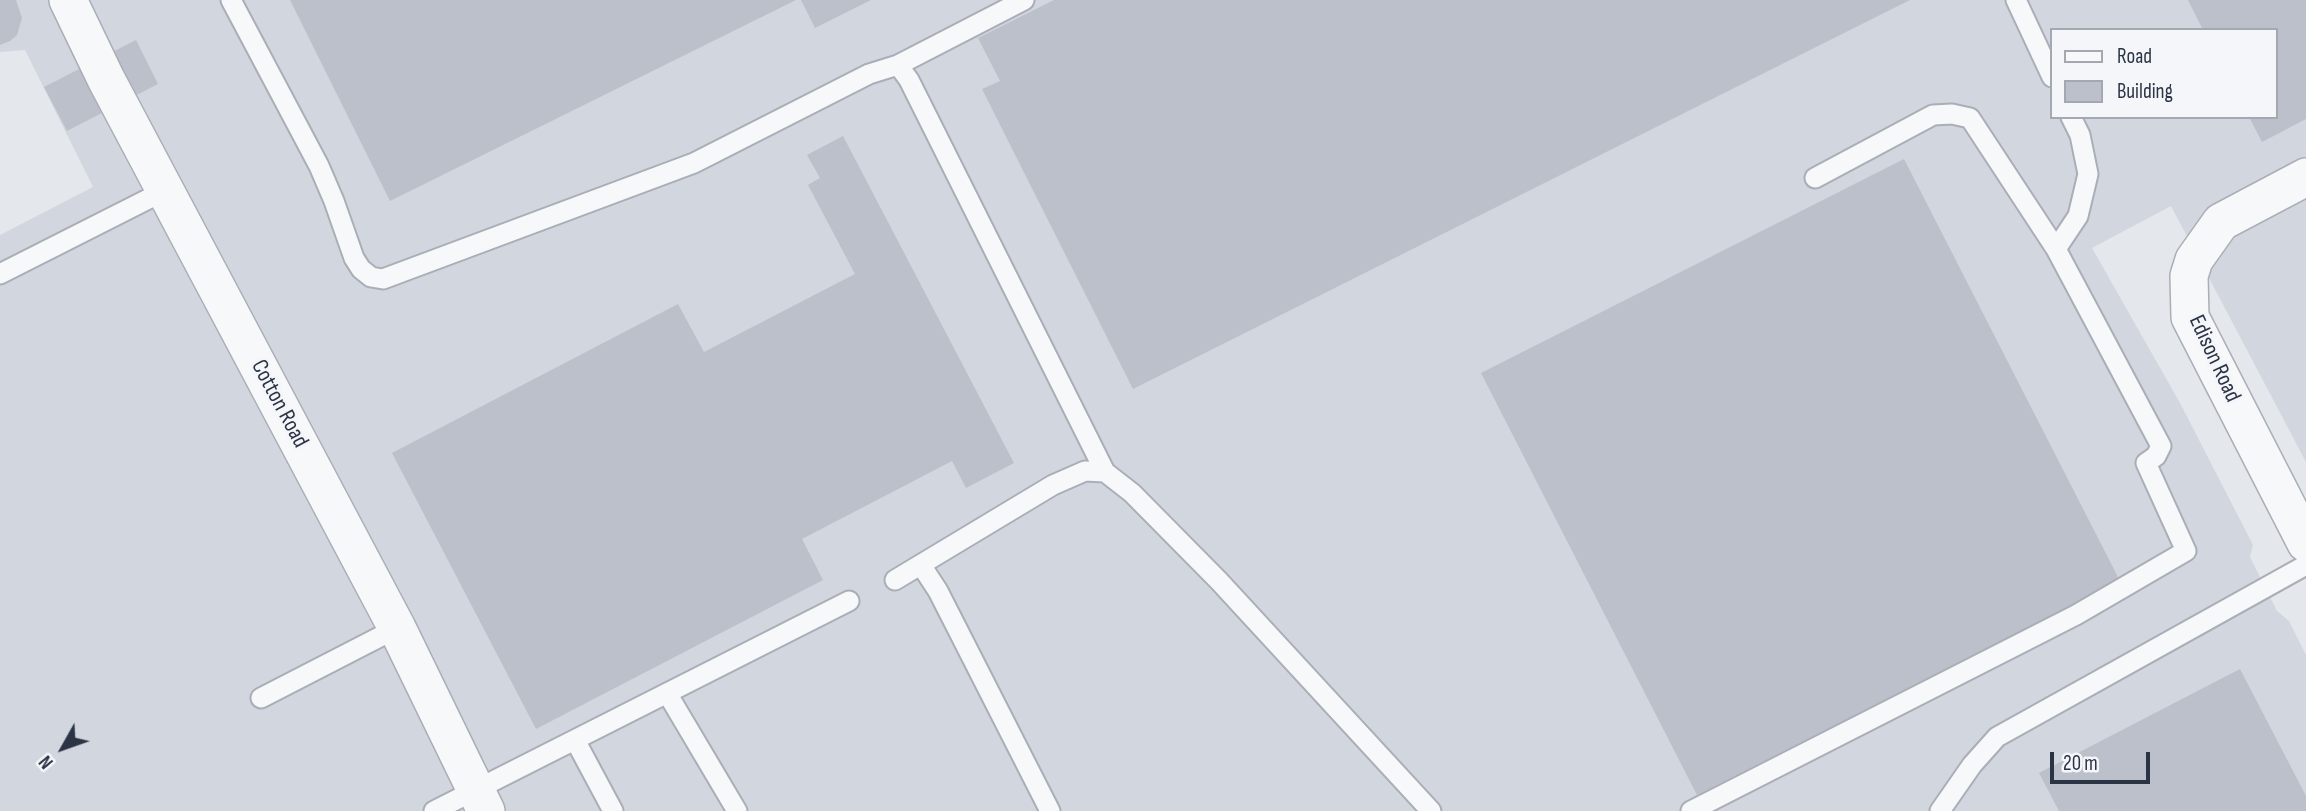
<!DOCTYPE html>
<style>
body{margin:0}
#map{position:relative;width:2306px;height:811px;overflow:hidden;background:#e4e7ec;font-family:"Sofia Sans Condensed",sans-serif}
canvas{display:block}
.legend{position:absolute;left:2050px;top:28px;width:228px;height:91px;box-sizing:border-box;background:#f4f6f9;border:2px solid #a4a8b1;margin:0;padding:9px 12px;list-style:none;font-size:21px;color:#2b3445}
.legend li{display:flex;align-items:center;gap:14px;height:35px}
.legend b{width:35px;border:2px solid #a4a8b1}
.north{position:absolute;left:28px;top:713px;width:70px;height:70px;-webkit-text-stroke:5px #f4f6f9;paint-order:stroke;rotate:230deg;font-size:19px;font-weight:700;line-height:28px;text-align:center;color:#2b3445}
.north::after{content:'';display:block;margin:auto;width:24px;height:32px;background:#2b3445;clip-path:polygon(50% 0,100% 100%,50% 72%,0 100%)}
.scale{position:absolute;left:2050px;top:752px;width:100px;height:32px;box-sizing:border-box;border:4px solid #2b3445;border-top:0;padding-left:9px;font-size:21px;line-height:24px;white-space:nowrap;color:#2b3445;-webkit-text-stroke:5px #f4f6f9;paint-order:stroke}
</style>
<div id="map">
<canvas width="2306" height="811"></canvas>
<ul class="legend">
<li><b style="height:9px;background:#f7f8fa"></b>Road</li>
<li><b style="height:19px;background:#bbc0ca"></b>Building</li>
</ul>
<div class="north">N</div>
<div class="scale">20 m</div>
</div>
<script>
const context = document.querySelector('canvas').getContext('2d');
context.lineJoin = 'round';
function fillPath(path, color) { context.fillStyle = color; context.fill(path, 'evenodd'); }
const toPath = rows => new Path2D(rows.map(r => 'M' + r).join(''));
function stroke(path, color, width, dash) { context.strokeStyle = color; context.lineWidth = width; context.lineCap = dash ? 'butt' : 'round'; context.setLineDash(dash || []); context.stroke(path); }
function label(font, color, halo, rows, align = 'center') {
  context.font = font + ' "Sofia Sans Condensed",sans-serif'; context.lineWidth = 6; context.setLineDash([]); context.textBaseline = 'middle'; context.strokeStyle = halo; context.fillStyle = color; for (const [text, x, y, turn = 0] of rows) {
    context.save(); context.translate(x, y); context.rotate((+turn || 0) * Math.PI / 180); context.textAlign = isNaN(turn) ? turn : align; if (halo) context.strokeText(text, 0, 0); context.fillText(text, 0, 0); context.restore();
  }
}
const built = toPath([
 [0,0,2306,0,2306,462,2171,206,2092,248,2180,403,2253,545,2250,557,2277,611,2289,621,2306,655,2306,811,0,811,0,235,93,187,25,50,0,52],
 [2052,30,2276,30,2276,117,2052,117]
]);
const building = toPath([
 [0,0,16,0,22,18,17,35,10,41,0,45],
 [290,0,796,0,390,201],
 [801,0,871,0,815,28],
 [1054,0,1910,0,1133,389,982,89,1000,81,978,38],
 [2188,0,2306,0,2306,119,2262,142,2249,117,2276,117,2276,30,2203,30],
 [136,40,158,84,67,131,44,87],
 [843,136,1014,463,966,488,952,461,802,539,823,580,536,729,392,453,678,304,704,352,855,274,808,185,820,178,807,155],
 [1904,159,2120,581,1697,795,1481,373],
 [2240,669,2306,796,2306,811,2059,811,2039,773]
]);
const service = toPath([
 [231,0,319,166,334,201,354,258,361,269,371,277,383,279,694,163,869,74,898,65,909,80,1105,472],
 [2016,0,2052,77],
 [898,65,1024,0],
 [2056,249,2078,216,2088,174,2080,135,2071,117],
 [0,274,166,190],
 [921,565,938,591,1050,811],
 [895,580,1053,485,1085,471,1105,472,1132,493,1219,581,1431,811],
 [667,693,737,811],
 [261,698,397,628],
 [575,740,613,811],
 [434,811,849,601],
 [1691,811,2076,615,2186,551,2146,463,2156,456,2161,446,2056,249,1970,118,1952,114,1933,115,1815,178],
 [1940,811,1972,765,1997,737,2306,565]
]);
const minor = toPath([
 [68,0,106,79,397,628,486,811],
 [2306,177,2221,222,2194,260,2189,276,2190,317,2306,543]
]);
const streetNames = [
 ["Edison Road",2214,359,65],
 ["Cotton Road",279,404,62]
];
fillPath(built, '#d2d6de');
fillPath(building, '#bbc0ca');
stroke(service, '#a9aeb7', 23);
stroke(minor, '#a9aeb7', 40);
stroke(service, '#f7f8fa', 19);
stroke(minor, '#f7f8fa', 37);
label('23px', '#2b3445', '#f4f6f9', streetNames);
</script>
